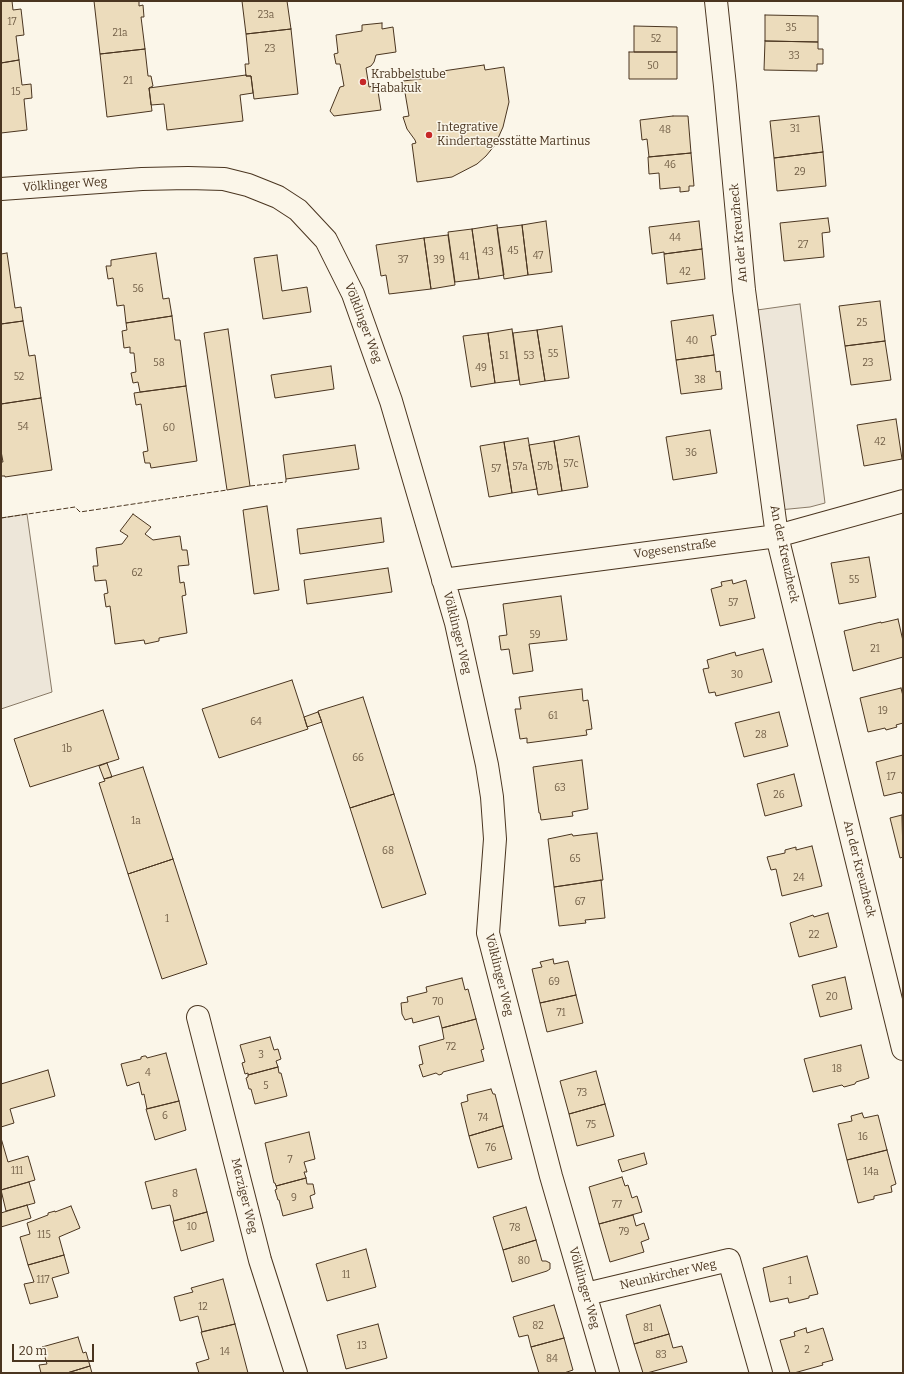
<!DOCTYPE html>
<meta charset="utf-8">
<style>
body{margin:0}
#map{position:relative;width:904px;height:1374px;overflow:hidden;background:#fbf6e9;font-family:Bitter,serif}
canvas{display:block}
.frame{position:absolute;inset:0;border:2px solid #4a3520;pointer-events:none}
.scale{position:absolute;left:12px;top:1344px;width:82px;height:18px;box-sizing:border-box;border:2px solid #4a3520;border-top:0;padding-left:5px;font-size:12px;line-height:14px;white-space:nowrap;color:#4a3520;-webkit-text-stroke:3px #fbf6e9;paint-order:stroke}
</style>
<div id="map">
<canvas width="904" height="1374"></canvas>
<div class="frame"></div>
<div class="scale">20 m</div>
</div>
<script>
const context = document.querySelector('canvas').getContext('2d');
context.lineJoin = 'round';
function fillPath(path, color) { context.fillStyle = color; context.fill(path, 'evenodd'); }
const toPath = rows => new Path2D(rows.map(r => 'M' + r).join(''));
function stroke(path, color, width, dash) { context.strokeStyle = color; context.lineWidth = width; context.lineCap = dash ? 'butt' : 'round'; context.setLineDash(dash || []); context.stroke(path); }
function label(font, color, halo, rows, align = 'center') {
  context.font = font + ' Bitter,serif'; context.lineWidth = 3; context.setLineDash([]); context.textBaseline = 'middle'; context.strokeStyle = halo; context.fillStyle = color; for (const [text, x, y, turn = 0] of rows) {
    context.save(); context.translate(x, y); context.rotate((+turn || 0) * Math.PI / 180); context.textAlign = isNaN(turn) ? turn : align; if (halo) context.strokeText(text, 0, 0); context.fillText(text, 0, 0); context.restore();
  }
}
const green = toPath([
 [800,304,825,503,810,507,779,510,750,311,800,304],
 [27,514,52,692,1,709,1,518,27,514]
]);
const building = toPath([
 [1,1,12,1,13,10,21,9,24,35,16,36,19,60,1,63,1,1],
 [94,1,139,1,139,6,143,5,144,17,141,17,145,49,100,54,94,1],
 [242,1,287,1,291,29,246,34,242,1],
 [765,15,818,16,818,42,765,41,765,15],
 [382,23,382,29,393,27,396,52,376,55,374,62,371,66,366,68,369,87,377,85,381,110,334,116,330,111,340,87,344,86,340,64,336,64,334,54,338,53,336,35,362,31,362,25,382,23],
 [634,26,677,27,677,52,634,52,634,26],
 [291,29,298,94,254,99,251,76,246,76,245,64,249,64,246,34,291,29],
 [765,41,818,42,818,49,823,49,823,64,817,64,817,71,764,70,765,41],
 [145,49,148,76,151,76,153,86,149,88,152,111,107,117,100,54,145,49],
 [629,52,677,52,677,79,629,79,629,52],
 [19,60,22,85,31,84,32,98,24,99,27,130,1,133,1,63,19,60],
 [484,65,485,70,504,67,509,102,503,127,495,145,486,156,477,164,452,177,417,182,412,144,416,143,415,140,407,129,403,117,409,116,403,81,437,77,436,72,484,65],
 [246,75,246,76,251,76,253,93,240,95,243,121,167,130,164,104,151,105,149,88,246,75],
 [673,116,688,116,691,153,649,157,647,139,642,140,640,120,673,116],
 [819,116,823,152,774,158,770,121,819,116],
 [823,152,826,186,777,191,774,158,823,152],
 [691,153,694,186,689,186,689,191,680,192,680,187,660,189,659,173,649,174,648,157,691,153],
 [828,218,830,232,822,233,824,257,784,261,780,223,828,218],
 [546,221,552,272,528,275,522,225,546,221],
 [699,221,702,249,664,254,664,252,652,254,649,227,699,221],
 [497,225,504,275,479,279,472,229,497,225],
 [522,225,528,275,504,279,497,228,522,225],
 [472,229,479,279,455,282,448,232,472,229],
 [448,235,455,285,431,289,424,238,448,235],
 [424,238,431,289,389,294,386,275,381,276,376,245,424,238],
 [702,249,705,279,667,284,664,254,702,249],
 [7,253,15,308,21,307,23,321,1,324,1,254,7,253],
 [156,253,163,299,169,298,172,316,126,323,124,305,117,306,113,278,108,279,106,266,111,266,111,260,156,253],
 [277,255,282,291,307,287,311,312,263,319,254,258,277,255],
 [880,301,885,341,845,346,839,306,880,301],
 [713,315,716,335,711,336,714,355,676,360,671,321,713,315],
 [172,316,175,340,180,340,186,386,140,392,138,382,133,383,131,373,136,372,134,353,130,353,130,347,124,348,122,331,127,330,126,323,172,316],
 [23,321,29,356,35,355,41,398,1,404,1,324,23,321],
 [562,326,569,378,545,381,537,330,562,326],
 [228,329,250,486,227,490,204,333,228,329],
 [512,329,519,380,495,383,488,333,512,329],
 [537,330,545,381,520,385,513,333,537,330],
 [488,333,495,383,471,387,463,336,488,333],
 [885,341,891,380,851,385,845,346,885,341],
 [714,355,716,372,720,371,722,389,681,394,676,360,714,355],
 [331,366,334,389,275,398,271,375,331,366],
 [186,386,197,461,151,468,150,463,145,463,143,452,148,451,141,404,136,405,134,393,186,386],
 [41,398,52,470,5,477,5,476,1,476,1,462,3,462,1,451,1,404,41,398],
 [896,419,902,459,864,466,857,425,896,419],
 [710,430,717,473,673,480,666,437,710,430],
 [579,436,588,487,562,491,554,441,579,436],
 [528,438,537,489,512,493,504,442,528,438],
 [554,441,562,491,538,495,529,445,554,441],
 [504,442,512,493,489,497,480,446,504,442],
 [355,445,359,469,286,479,283,455,355,445],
 [267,506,279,590,254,594,243,510,267,506],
 [133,514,151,527,145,534,153,540,180,536,182,550,187,550,189,565,178,566,180,583,184,582,186,595,182,596,187,633,159,638,159,641,145,644,144,640,115,644,110,606,106,607,104,594,108,593,106,580,95,581,93,566,98,566,96,548,122,544,128,536,120,531,133,514],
 [381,518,384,542,300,554,297,529,381,518],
 [869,557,876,597,839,604,831,563,869,557],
 [388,568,392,592,307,604,304,580,388,568],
 [732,580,733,584,746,580,755,618,720,626,711,589,722,586,721,582,732,580],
 [561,596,567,640,529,644,533,671,513,674,509,649,501,650,499,636,507,635,503,604,561,596],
 [898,619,903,641,903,657,853,671,844,631,881,622,881,623,898,619],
 [763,649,772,682,716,696,715,692,709,693,703,669,709,668,707,660,735,652,736,656,763,649],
 [292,680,308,729,219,758,202,709,292,680],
 [901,688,903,696,903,723,896,725,897,727,886,730,885,728,868,732,860,698,901,688],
 [582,689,583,701,588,700,592,729,586,730,587,735,527,743,527,738,520,739,515,709,521,709,519,697,582,689],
 [363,697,394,794,350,808,318,711,363,697],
 [103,710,119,759,30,787,14,739,103,710],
 [318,712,322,722,307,727,304,717,318,712],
 [779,712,788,746,744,757,735,723,779,712],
 [903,755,903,794,902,794,901,792,884,796,876,762,903,755],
 [582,760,588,809,572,812,573,816,541,820,540,813,539,813,533,767,582,760],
 [107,763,112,777,104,779,99,766,107,763],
 [143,767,173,859,128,874,99,783,105,781,104,779,143,767],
 [794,774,802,806,765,816,757,784,794,774],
 [394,794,426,894,382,908,350,808,394,794],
 [902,815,903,857,900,858,890,818,902,815],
 [597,833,603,880,554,887,548,839,572,834,573,836,597,833],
 [812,846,822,886,782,896,776,869,771,870,767,857,785,853,785,850,796,847,796,850,812,846],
 [173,859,207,964,162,979,128,874,173,859],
 [601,880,605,918,585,920,586,923,559,926,554,887,601,880],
 [828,913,837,947,799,957,790,923,813,915,814,917,828,913],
 [553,959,554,964,568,961,576,995,540,1003,532,969,542,967,540,962,553,959],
 [845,977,852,1009,820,1017,812,985,845,977],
 [462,978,465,990,468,989,476,1019,442,1028,439,1016,413,1023,412,1018,405,1020,402,1014,401,1003,408,1002,407,997,427,992,426,987,462,978],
 [576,995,583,1023,547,1032,540,1003,576,995],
 [476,1019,484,1049,481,1050,484,1061,443,1072,442,1074,439,1075,436,1073,423,1077,419,1065,423,1064,419,1046,444,1039,442,1028,476,1019],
 [270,1037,274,1050,278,1049,281,1059,276,1061,278,1067,248,1075,248,1073,245,1074,242,1063,245,1062,240,1045,270,1037],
 [861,1045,869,1078,856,1082,855,1084,844,1087,842,1085,813,1092,804,1059,861,1045],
 [166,1053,179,1101,147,1109,144,1094,142,1095,139,1082,127,1086,121,1064,141,1059,141,1057,144,1056,146,1056,147,1058,166,1053],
 [278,1067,279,1073,281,1073,287,1096,255,1104,251,1089,249,1089,246,1078,248,1077,248,1075,278,1067],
 [48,1070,55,1096,10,1109,14,1123,1,1127,1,1084,48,1070],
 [596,1071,605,1104,569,1114,560,1081,596,1071],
 [491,1089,493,1094,495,1094,503,1126,469,1136,461,1103,468,1101,467,1095,491,1089],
 [179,1101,186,1130,155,1140,146,1109,179,1101],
 [605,1104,614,1136,577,1146,569,1114,605,1104],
 [862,1113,864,1118,878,1115,887,1150,847,1160,838,1124,852,1121,851,1116,862,1113],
 [503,1126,512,1159,478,1168,469,1136,503,1126],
 [309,1132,315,1159,304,1162,307,1172,304,1172,306,1178,276,1186,275,1183,274,1183,265,1143,309,1132],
 [1,1138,8,1162,28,1156,35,1180,1,1190,1,1138],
 [887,1150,896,1184,891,1186,892,1192,874,1196,874,1199,858,1203,847,1160,887,1150],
 [644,1153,647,1164,622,1172,618,1160,644,1153],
 [196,1169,207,1212,174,1221,170,1205,152,1209,145,1182,196,1169],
 [622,1177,625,1186,628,1185,632,1198,637,1196,642,1212,599,1224,589,1187,622,1177],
 [306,1178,307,1184,313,1184,315,1194,310,1196,313,1208,283,1216,279,1200,278,1200,275,1190,277,1189,276,1186,306,1178],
 [29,1182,35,1203,6,1211,1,1190,29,1182],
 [27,1205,31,1218,1,1227,1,1213,27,1205],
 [71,1206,80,1228,59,1237,64,1255,28,1265,20,1237,30,1234,27,1223,48,1215,48,1213,55,1211,55,1212,71,1206],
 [526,1207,536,1240,503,1250,493,1217,526,1207],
 [207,1212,214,1241,181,1251,173,1221,207,1212],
 [633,1215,636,1226,644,1223,649,1239,641,1242,644,1252,610,1262,599,1224,633,1215],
 [536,1240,542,1261,546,1261,550,1263,550,1269,547,1271,512,1282,503,1250,536,1240],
 [366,1249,376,1287,327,1301,316,1264,366,1249],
 [64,1255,69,1273,52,1278,58,1297,30,1304,24,1284,34,1282,28,1265,64,1255],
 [807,1256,818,1294,809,1296,809,1298,789,1303,788,1298,770,1302,763,1268,807,1256],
 [223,1279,235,1324,202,1332,198,1316,180,1321,174,1297,193,1292,191,1288,223,1279],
 [554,1305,564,1338,531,1347,528,1335,519,1337,513,1317,554,1305],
 [660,1305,669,1334,634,1344,626,1315,660,1305],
 [235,1324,248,1373,199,1373,196,1363,209,1359,201,1332,235,1324],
 [378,1324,387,1358,346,1369,337,1335,378,1324],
 [806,1328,807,1333,823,1328,833,1360,822,1363,823,1365,794,1373,790,1373,780,1340,795,1336,794,1332,806,1328],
 [669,1334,673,1348,682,1346,687,1362,647,1373,643,1373,634,1344,669,1334],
 [78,1337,83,1353,86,1352,90,1366,67,1373,41,1373,39,1365,47,1364,42,1347,78,1337],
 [564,1338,573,1370,564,1373,539,1373,531,1347,564,1338],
 [90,1366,92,1373,67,1373,90,1366]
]);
const minor = toPath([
 [716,1,725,86,744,290,777,536,903,1049],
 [1,189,142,179,188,178,224,179,248,185,278,197,298,210,326,240,353,294,391,401,456,623,487,765,492,797,495,839,488,933,551,1176,608,1373],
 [443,580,777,536,903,501],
 [198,1017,260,1260,296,1373],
 [586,1294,729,1260,761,1373]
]);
const fence = toPath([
 [250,486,286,482,286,479],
 [1,518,75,507,80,512,227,490]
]);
const markers = [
 [363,82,4,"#c62828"],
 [429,135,4,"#c62828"]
];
const numberNames = [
 ["23a",266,15],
 ["17",12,22],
 ["35",791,28],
 ["21a",120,33],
 ["52",656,39],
 ["23",270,49],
 ["33",794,56],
 ["50",653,66],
 ["21",128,81],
 ["15",16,92],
 ["31",795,129],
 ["48",665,130],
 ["46",670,165],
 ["29",800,172],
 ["44",675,238],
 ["27",803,245],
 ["45",513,251],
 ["43",488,252],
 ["47",538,256],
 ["41",464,257],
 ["37",403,260],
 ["39",439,260],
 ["42",685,272],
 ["56",138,289],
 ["25",862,323],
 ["40",692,341],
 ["55",553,354],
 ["51",504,356],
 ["53",529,356],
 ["58",159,363],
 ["23",868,363],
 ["49",481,368],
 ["52",19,377],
 ["38",700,380],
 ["54",23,427],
 ["60",169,428],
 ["42",880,442],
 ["36",691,453],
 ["57c",571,464],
 ["57a",520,467],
 ["57b",545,467],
 ["57",496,469],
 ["62",137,573],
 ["55",854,580],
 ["57",733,603],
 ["59",535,635],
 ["21",875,649],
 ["30",737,675],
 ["19",883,711],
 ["61",553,716],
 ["64",256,722],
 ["28",761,735],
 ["1b",67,749],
 ["66",358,758],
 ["17",891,777],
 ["63",560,788],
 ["26",779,795],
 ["1a",136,821],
 ["68",388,851],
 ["65",575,859],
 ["24",799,878],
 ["67",580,902],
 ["1",167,919],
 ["22",814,935],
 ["69",554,982],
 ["20",832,997],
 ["70",438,1002],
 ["71",561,1013],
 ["72",451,1047],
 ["3",261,1055],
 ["18",837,1069],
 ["4",148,1073],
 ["5",266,1086],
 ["73",582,1093],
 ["6",165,1116],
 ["74",483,1118],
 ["75",591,1125],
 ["16",863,1137],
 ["76",491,1148],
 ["7",290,1160],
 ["111",17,1171],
 ["14a",871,1172],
 ["8",175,1194],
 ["9",294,1198],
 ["77",617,1205],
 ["10",192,1227],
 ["78",515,1228],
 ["79",624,1232],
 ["115",44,1235],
 ["80",524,1261],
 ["11",346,1275],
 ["117",43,1280],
 ["1",790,1281],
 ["12",203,1307],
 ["82",538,1326],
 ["81",648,1328],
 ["13",362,1346],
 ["2",807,1350],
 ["14",225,1352],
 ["83",661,1355],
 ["84",552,1359]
];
const poiNames = [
 ["Krabbelstube",371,75],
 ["Habakuk",371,89],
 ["Integrative",437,128],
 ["Kindertagesstätte Martinus",437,142]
];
const streetNames = [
 ["Völklinger Weg",65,185,-4],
 ["An der Kreuzheck",739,233,-95],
 ["Völklinger Weg",363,323,69],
 ["Vogesenstraße",675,549,-8],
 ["An der Kreuzheck",784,554,78],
 ["Völklinger Weg",457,633,76],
 ["An der Kreuzheck",859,869,76],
 ["Völklinger Weg",499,975,76],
 ["Merziger Weg",244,1196,76],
 ["Neunkircher Weg",668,1275,-13],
 ["Völklinger Weg",584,1288,74]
];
fillPath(green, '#ede6d9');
stroke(green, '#887966', 1);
fillPath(building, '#ecdcbc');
stroke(building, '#4a3520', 1);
stroke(minor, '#4a3520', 24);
stroke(minor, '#fbf6e9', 22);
stroke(fence, '#4a3520', 1, [5, 2]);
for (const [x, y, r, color] of markers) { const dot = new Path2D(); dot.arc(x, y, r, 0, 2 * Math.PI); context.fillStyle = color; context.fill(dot); stroke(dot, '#fbf6e9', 1.5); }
label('10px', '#725f47', null, numberNames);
label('12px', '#4a3520', '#fbf6e9', poiNames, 'left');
label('12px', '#4a3520', '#fbf6e9', streetNames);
</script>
